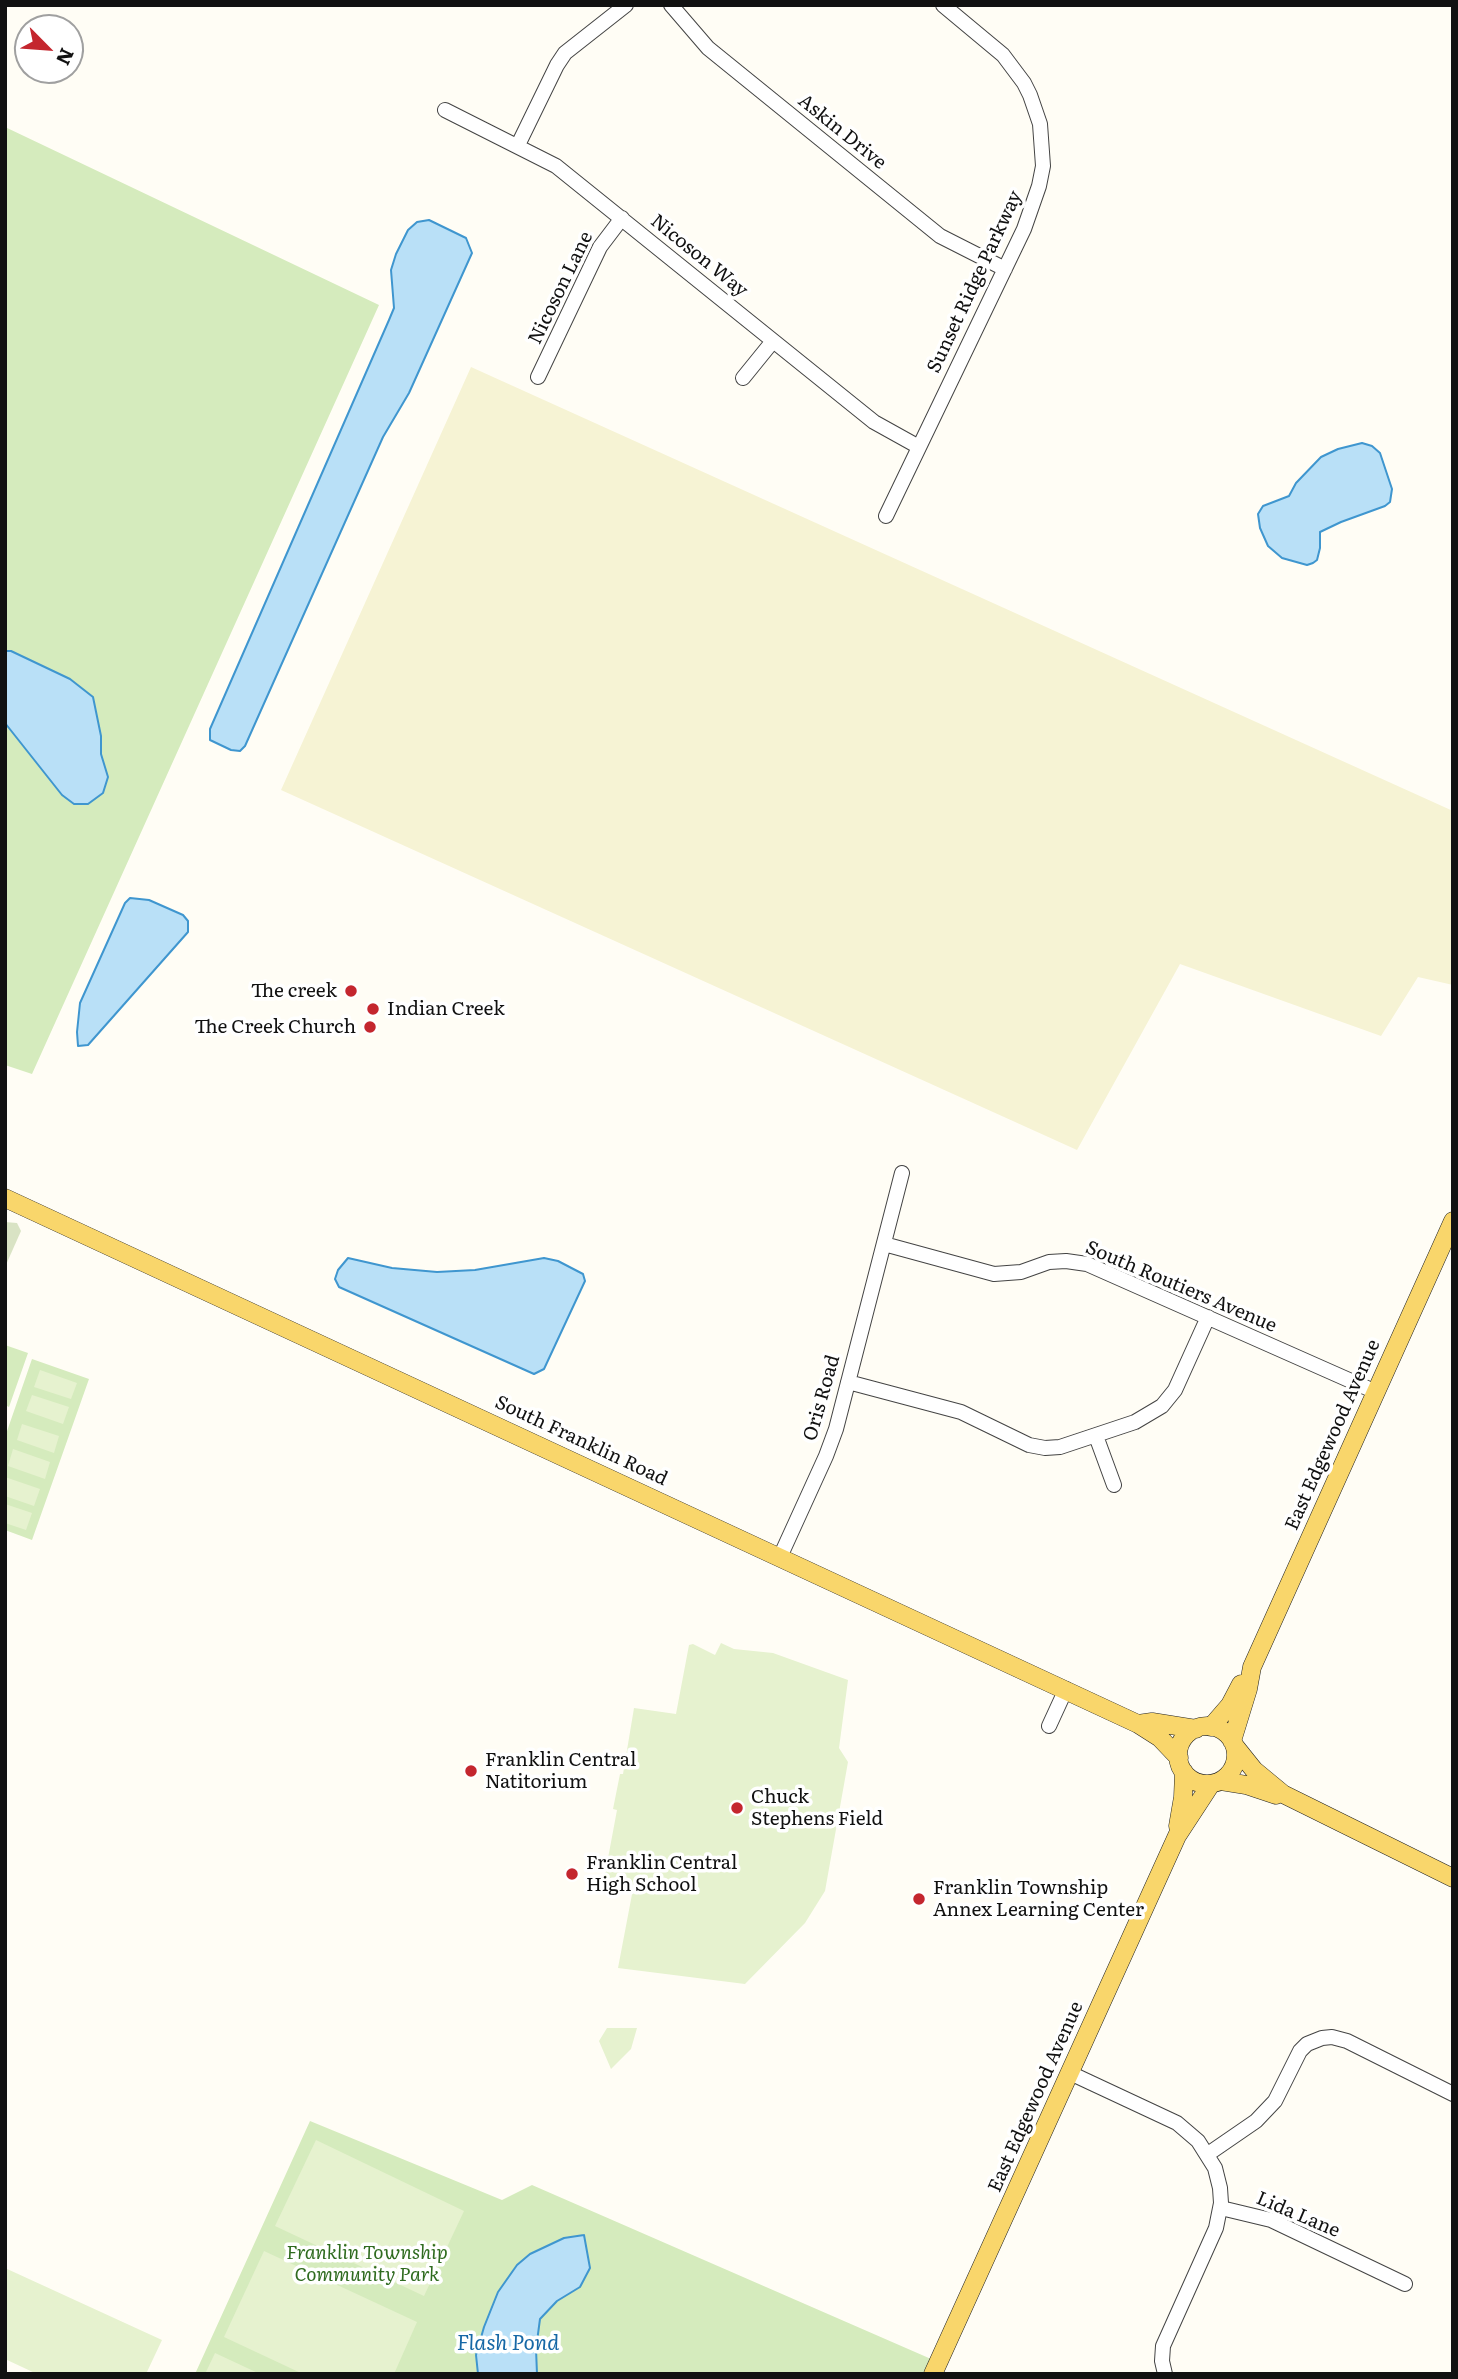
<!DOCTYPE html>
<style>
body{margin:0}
#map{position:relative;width:1458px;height:2379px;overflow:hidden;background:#fffdf5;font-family:Literata,serif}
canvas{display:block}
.frame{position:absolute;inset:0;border:7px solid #111;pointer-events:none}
.north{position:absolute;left:14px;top:14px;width:70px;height:70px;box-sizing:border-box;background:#fff;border:2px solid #a0a0a0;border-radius:50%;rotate:115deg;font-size:19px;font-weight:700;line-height:28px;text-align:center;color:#111}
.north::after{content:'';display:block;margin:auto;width:24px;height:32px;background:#c4262e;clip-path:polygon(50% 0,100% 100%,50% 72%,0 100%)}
</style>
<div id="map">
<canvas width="1458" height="2379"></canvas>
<div class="frame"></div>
<div class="north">N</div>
</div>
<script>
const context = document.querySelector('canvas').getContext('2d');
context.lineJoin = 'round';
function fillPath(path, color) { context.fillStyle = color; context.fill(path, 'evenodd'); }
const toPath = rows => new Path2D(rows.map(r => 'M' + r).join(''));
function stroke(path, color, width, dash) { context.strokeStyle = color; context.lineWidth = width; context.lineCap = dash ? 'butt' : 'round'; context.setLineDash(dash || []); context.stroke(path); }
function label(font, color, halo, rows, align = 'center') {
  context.font = font + ' Literata,serif'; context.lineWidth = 7; context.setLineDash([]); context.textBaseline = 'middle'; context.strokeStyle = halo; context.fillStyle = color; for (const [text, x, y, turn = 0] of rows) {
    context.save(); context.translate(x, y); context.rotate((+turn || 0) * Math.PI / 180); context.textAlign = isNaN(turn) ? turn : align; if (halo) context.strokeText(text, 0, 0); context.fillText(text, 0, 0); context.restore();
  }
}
const farmland = toPath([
 [471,367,1453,811,1453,985,1418,977,1381,1036,1180,964,1077,1150,281,790]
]);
const green = toPath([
 [5,127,379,305,32,1074,5,1065],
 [5,1345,28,1353,9,1407,5,1405],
 [32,1359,89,1379,32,1540,5,1530,5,1437],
 [310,2121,502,2200,532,2185,938,2362,932,2374,195,2374]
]);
const cemetery = toPath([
 [5,1222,17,1223,21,1231,5,1267]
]);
const pitch = toPath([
 [40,1370,77,1383,71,1399,34,1387],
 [32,1395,69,1407,63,1424,26,1411],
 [22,1424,59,1436,54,1453,17,1440],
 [13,1449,50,1462,45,1479,8,1466],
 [5,1477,40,1489,34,1506,5,1496],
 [5,1504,32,1513,26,1530,5,1523],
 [721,1643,734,1649,773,1653,848,1680,839,1748,848,1762,825,1891,805,1923,745,1984,618,1968,633,1889,603,1885,617,1810,613,1809,620,1774,623,1774,634,1708,676,1714,689,1645,693,1644,715,1655],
 [607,2028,637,2028,631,2049,611,2069,599,2041],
 [316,2140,464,2211,424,2296,275,2226],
 [264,2251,417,2322,394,2374,303,2374,224,2337],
 [5,2268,162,2340,146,2374,37,2374,5,2359],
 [215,2353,260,2374,205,2374]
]);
const water = toPath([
 [429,220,466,238,472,253,409,393,383,437,245,746,240,751,231,750,210,740,210,729,389,320,394,308,391,270,396,254,408,230,417,222,429,220],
 [1362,443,1372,446,1380,453,1392,489,1390,502,1385,506,1341,522,1320,532,1320,548,1317,560,1313,563,1307,565,1282,558,1268,546,1260,528,1258,514,1263,506,1289,496,1296,483,1321,457,1338,449,1362,443],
 [5,651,11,651,70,679,93,697,101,736,101,754,108,777,103,793,88,804,74,804,62,795,5,723,5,651],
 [130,898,149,900,183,915,188,921,188,932,88,1045,78,1046,77,1032,80,1003,125,903,130,898],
 [348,1258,392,1268,437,1272,475,1270,544,1258,558,1261,583,1274,585,1281,544,1369,534,1374,339,1287,335,1279,338,1270,348,1258],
 [584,2235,590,2268,580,2287,557,2301,540,2319,536,2349,537,2374,478,2374,476,2355,484,2327,498,2292,517,2265,530,2254,564,2238,584,2235]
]);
const minor = toPath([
 [671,5,708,48,940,236,1005,269],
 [445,110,556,166,874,422,919,447],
 [518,145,557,65,565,53,626,5],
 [538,377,600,247,622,218],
 [743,378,773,341],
 [886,516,1024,229,1039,186,1043,166,1040,124,1030,95,1024,83,1003,55,943,5],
 [884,1244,994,1274,1021,1272,1049,1262,1066,1261,1087,1264,1376,1392],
 [848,1382,961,1412,1029,1445,1045,1448,1060,1447,1135,1422,1162,1406,1175,1390,1208,1317],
 [1096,1436,1114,1485],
 [780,1557,826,1456,836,1429,902,1173],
 [1049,1726,1066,1689],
 [1070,2073,1177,2123,1198,2141,1215,2168,1220,2188,1221,2203,1216,2228,1163,2346,1162,2361,1165,2374],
 [1208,2154,1256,2121,1275,2101,1300,2051,1307,2044,1322,2038,1332,2037,1347,2041,1453,2094],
 [1221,2208,1271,2220,1405,2284]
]);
const major = toPath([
 [5,1198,1138,1724,1160,1738,1179,1758],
 [1138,1724,1152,1722,1196,1729],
 '1178 1755a29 29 0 1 1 58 0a29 29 0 1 1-58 0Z',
 [1211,1727,1230,1705,1241,1684],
 [1232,1741,1248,1689,1252,1667,1453,1221],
 [1234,1745,1254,1770,1283,1794,1453,1878],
 [1221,1781,1246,1785,1276,1795],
 [1178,1826,1183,1797,1184,1772],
 [933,2374,1177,1836,1211,1784]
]);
const markers = [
 [351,991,7,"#c4262e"],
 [373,1009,7,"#c4262e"],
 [370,1027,7,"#c4262e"],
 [471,1771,7,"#c4262e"],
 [737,1808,7,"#c4262e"],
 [572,1874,7,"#c4262e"],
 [919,1899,7,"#c4262e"]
];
const streetNames = [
 ["Askin Drive",842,132,39],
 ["Nicoson Way",699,256,39],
 ["Sunset Ridge Parkway",975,282,-65],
 ["Nicoson Lane",561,288,-64],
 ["South Routiers Avenue",1181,1287,23],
 ["Oris Road",822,1398,-74],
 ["East Edgewood Avenue",1333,1435,-66],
 ["South Franklin Road",581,1441,25],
 ["East Edgewood Avenue",1036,2097,-66],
 ["Lida Lane",1298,2215,23]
];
const poiNames = [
 ["The creek",337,991,"right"],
 ["Indian Creek",387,1009],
 ["The Creek Church",356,1027,"right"],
 ["Franklin Central",485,1760],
 ["Natitorium",485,1782],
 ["Chuck",751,1797],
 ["Stephens Field",751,1819],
 ["Franklin Central",586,1863],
 ["High School",586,1885],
 ["Franklin Township",933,1888],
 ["Annex Learning Center",933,1910]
];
const parkNames = [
 ["Franklin Township",367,2253],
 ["Community Park",367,2275]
];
const waterNames = [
 ["Flash Pond",508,2344]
];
fillPath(farmland, '#f6f3d4');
fillPath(green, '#d5ebbd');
fillPath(cemetery, '#d9e3c4');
fillPath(pitch, '#e6f2cf');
fillPath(water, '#b9e0f7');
stroke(water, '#3f96cf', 2);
stroke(minor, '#444', 16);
stroke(major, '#222', 19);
stroke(minor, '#fff', 14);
stroke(major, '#f9d66b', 18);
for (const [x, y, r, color] of markers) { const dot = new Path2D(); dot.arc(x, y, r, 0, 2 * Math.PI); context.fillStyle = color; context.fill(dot); stroke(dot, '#fff', 2.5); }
label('19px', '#111', '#fff', streetNames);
label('19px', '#111', '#fff', poiNames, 'left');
label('italic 19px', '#2f6b1f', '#fff', parkNames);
label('italic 21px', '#1768a6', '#fff', waterNames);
</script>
